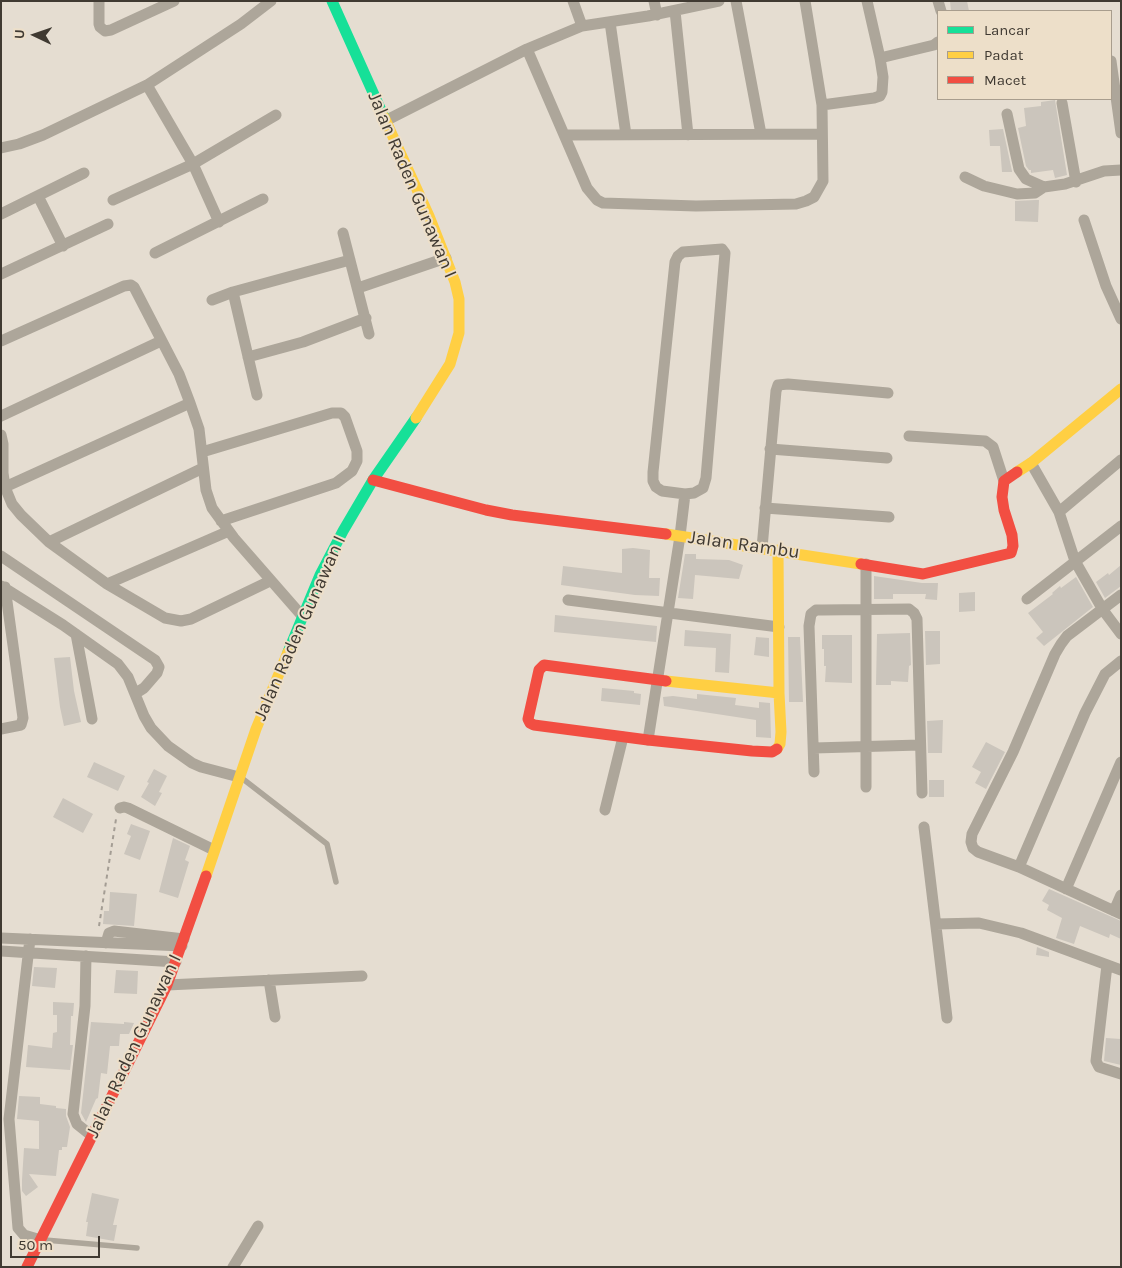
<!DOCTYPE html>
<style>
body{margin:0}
#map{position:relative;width:1122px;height:1268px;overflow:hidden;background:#e5ddd1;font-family:Karla,sans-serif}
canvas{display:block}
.frame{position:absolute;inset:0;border:2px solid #403a32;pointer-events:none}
.legend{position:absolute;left:937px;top:10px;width:175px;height:90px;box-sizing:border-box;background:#eddfc9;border:1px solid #a89d8d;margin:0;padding:6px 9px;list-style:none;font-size:15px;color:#403a32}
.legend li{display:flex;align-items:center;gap:10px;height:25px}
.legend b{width:25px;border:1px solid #a89d8d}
.north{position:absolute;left:10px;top:10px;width:50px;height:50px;-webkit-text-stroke:4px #eddfc9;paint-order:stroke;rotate:273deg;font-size:14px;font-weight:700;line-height:20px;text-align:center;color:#403a32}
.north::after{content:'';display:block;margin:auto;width:18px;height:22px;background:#403a32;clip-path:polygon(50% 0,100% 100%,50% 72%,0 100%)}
.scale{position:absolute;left:10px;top:1236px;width:90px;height:22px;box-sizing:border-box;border:2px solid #403a32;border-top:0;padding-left:6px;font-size:15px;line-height:18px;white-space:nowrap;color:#403a32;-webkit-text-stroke:4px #eddfc9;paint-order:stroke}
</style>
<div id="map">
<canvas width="1122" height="1268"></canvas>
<div class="frame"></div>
<ul class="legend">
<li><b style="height:6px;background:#16e098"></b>Lancar</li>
<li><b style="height:6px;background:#ffcf43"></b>Padat</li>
<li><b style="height:6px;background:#f24e42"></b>Macet</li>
</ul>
<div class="north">U</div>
<div class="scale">50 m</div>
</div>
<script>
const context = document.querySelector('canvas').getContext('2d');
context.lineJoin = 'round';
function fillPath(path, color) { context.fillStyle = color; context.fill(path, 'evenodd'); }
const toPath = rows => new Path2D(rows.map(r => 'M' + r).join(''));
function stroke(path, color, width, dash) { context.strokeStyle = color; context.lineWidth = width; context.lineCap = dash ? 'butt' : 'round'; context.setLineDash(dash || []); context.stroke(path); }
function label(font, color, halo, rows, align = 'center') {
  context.font = font + ' Karla,sans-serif'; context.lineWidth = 4; context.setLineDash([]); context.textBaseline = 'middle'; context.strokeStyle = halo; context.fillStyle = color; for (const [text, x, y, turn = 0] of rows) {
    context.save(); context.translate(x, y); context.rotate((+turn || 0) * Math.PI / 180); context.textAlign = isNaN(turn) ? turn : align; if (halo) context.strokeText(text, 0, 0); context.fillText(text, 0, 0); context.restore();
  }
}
const building = toPath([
 [950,1,967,1,969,11,951,11],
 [1055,100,1067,175,1055,178,1053,170,1031,173,1031,170,1029,170,1026,166,1018,128,1026,126,1024,108,1041,106,1041,102],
 [1003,129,1012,171,1012,172,1002,172,1000,146,990,146,989,130],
 [1035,200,1039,200,1038,222,1015,221,1015,201],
 [633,548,650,550,649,578,660,578,659,596,635,595,561,585,563,566,622,573,622,549],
 [685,554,696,554,696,559,729,560,743,565,739,579,695,575,693,599,678,598],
 [1121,565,1121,586,1105,598,1096,582,1108,573,1109,575],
 [874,576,922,583,938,583,937,600,925,599,926,594,893,594,893,599,874,599],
 [1076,577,1093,607,1044,646,1036,638,1043,632,1028,613,1053,594,1052,593,1060,586,1061,588],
 [975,592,975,611,959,612,959,593],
 [555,615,657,626,656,642,554,632],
 [685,630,731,634,729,673,715,672,716,648,684,646],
 [925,631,940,631,940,664,926,665],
 [910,633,911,665,909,666,908,682,891,681,891,685,876,685,877,634],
 [822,635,852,635,852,683,825,682,826,666,824,666,824,649,822,649],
 [756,637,769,638,769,657,754,655],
 [788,637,800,637,803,702,789,702],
 [70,657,74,691,81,722,64,726,60,707,54,658],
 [602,688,634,691,634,693,641,694,640,705,601,701],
 [697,694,736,698,735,705,759,708,759,702,770,703,771,738,756,737,756,720,664,706,663,697,673,696,697,699],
 [943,720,942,753,928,753,927,721],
 [986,742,1005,752,986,789,975,783,981,772,972,767],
 [94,762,125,776,118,791,87,777],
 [154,769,167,776,159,792,162,793,155,806,141,797,149,783,147,782],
 [929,780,944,780,944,797,929,797],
 [63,798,93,814,83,833,53,817],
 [131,824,150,831,140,860,124,854,131,836,127,834],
 [173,838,190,846,185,860,189,862,178,898,159,892],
 [1049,889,1121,921,1121,939,1110,934,1109,938,1080,926,1074,944,1056,938,1062,918,1047,910,1049,905,1042,901],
 [110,892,137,894,134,926,103,924,104,911,109,911],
 [1037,947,1049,952,1049,957,1036,955],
 [34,967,57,968,55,988,32,986],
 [116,970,138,971,137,994,114,993],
 [53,1002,74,1003,73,1016,71,1016,70,1045,73,1045,70,1070,26,1067,28,1045,52,1048,53,1033,57,1032,57,1015,53,1015],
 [91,1022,124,1024,124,1022,134,1023,129,1034,120,1034,119,1046,110,1046,107,1074,101,1073,98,1098,96,1099,86,1122,81,1113],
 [1106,1038,1121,1039,1121,1065,1104,1061],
 [19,1096,40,1097,40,1104,56,1106,56,1108,66,1109,66,1116,70,1127,67,1147,62,1147,62,1150,59,1150,56,1176,29,1174,38,1187,26,1196,22,1191,22,1180,24,1148,39,1149,39,1121,17,1119],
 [92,1193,119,1199,113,1225,117,1225,114,1241,86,1236,88,1222,86,1222]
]);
const path = toPath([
 [99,926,116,819]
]);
const lane = toPath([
 [243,779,327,844,336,882],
 [45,1240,137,1248]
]);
const street = toPath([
 [99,1,99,24,100,27,105,31,111,30,174,1],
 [573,1,582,26],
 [654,1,657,15],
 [736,1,761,134],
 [938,1,941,11],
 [675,11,688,135],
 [610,22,626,135],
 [527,49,587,188,597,200,603,203,696,206,796,204,806,201,814,197,823,181,822,105,805,1],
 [880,58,934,45,938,42],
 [1111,61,1121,133],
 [147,85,193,164,219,222],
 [1062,103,1076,182],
 [822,105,874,98,880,96,882,92,883,77,880,58,867,1],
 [1007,114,1019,169,1026,179,1044,187,1065,184,1104,171,1121,170],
 [385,121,527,49,582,26,648,16,719,1],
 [565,135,822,134],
 [1,148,19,144,43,135,147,85,241,24,271,1],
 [965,177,984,186,1017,194,1035,193,1044,187],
 [38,196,63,246],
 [113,200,193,164,276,115],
 [1,214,84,173],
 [1084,220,1106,286,1121,319],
 [343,233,369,334],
 [722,249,725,253,706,478,703,488,694,493,685,494,662,491,656,487,653,481,653,472,675,262,678,256,683,252,722,249],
 [155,253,263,199],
 [1,274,108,224],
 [358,288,446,258],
 [233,292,257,395],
 [212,300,233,292,350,260],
 [1,341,124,286,131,285,134,287,179,374,190,403,199,429,206,490,212,508,234,538,303,617],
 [248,357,303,342,366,318],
 [1,416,161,341],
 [1,435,3,444,3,473,5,487,12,504,21,515,49,542,107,584,165,618,181,621,191,619,270,581],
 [909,436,985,441,993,447,1004,481],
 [770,449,887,458],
 [202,452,332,413,341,413,345,417,357,451,357,461,352,471,336,483,221,521],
 [1031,463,1059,512,1075,561,1103,610,1121,634],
 [5,487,190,403],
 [765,508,889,517],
 [1059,512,1121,460],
 [49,542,203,468],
 [762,548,776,391,778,385,788,384,888,393],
 [1,556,155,660,159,667,157,673,144,688,136,693],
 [107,584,229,531],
 [1,586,63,625,118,664,128,677,144,716,151,728,168,746,192,763,201,767,239,777],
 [1121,595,1067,636,1061,644,1055,654,1013,752,972,834,971,842,973,848,978,852,1019,867,1121,914],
 [1027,599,1121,526],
 [568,600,779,627],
 [76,634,92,719],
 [1,729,21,725,23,718,5,587],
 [648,740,680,536,685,494],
 [814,748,920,745],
 [814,772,809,626,811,614,816,610,823,610,909,609,914,613,917,619,922,793],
 [866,787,866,564],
 [120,808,124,807,128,808,214,850],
 [605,810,623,737],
 [924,827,947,1018],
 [1019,867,1085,713,1105,674,1121,661],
 [1066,889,1121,762],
 [1114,911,1121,895],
 [936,924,979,923,1021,933,1121,970],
 [1,938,182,946],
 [30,939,9,1119,18,1228,24,1235,41,1240],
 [106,943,109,933,114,931,184,939],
 [1,951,176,962],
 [86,956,85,1006,73,1114,77,1124,92,1136],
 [1107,965,1096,1061,1099,1067,1121,1074],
 [269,980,275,1017],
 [167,985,362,976],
 [233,1267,258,1226]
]);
const fast = toPath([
 [332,1,384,117],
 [288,652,320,575,343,531,373,480,416,418]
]);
const slow = toPath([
 [384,117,429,216,455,282,459,299,459,333,450,364,416,418],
 [1017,472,1031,463,1121,389],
 [666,534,861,564],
 [666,681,779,693],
 [777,749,780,744,781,732,779,693,778,550],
 [206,876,256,729,288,652]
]);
const jam = toPath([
 [373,480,486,510,512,515,666,534],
 [861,564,923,574,1011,553,1013,546,1012,535,1004,510,1002,497,1004,481,1017,472],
 [666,681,544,665,539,670,528,719,530,723,534,725,648,740,752,751,772,752,777,749],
 [27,1267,167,985,206,876]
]);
const streetNames = [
 ["Jalan Raden Gunawan I",412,185,67],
 ["Jalan Rambu",744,545,8],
 ["Jalan Raden Gunawan I",300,628,-66],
 ["Jalan Raden Gunawan I",134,1046,-65]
];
fillPath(building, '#cbc5bc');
stroke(path, '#a49d94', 2, [4, 4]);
stroke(lane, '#ada69a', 5.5);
stroke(street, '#ada69a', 11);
stroke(fast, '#16e098', 11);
stroke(slow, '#ffcf43', 11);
stroke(jam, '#f24e42', 11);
label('19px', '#403a32', '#eddfc9', streetNames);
</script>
